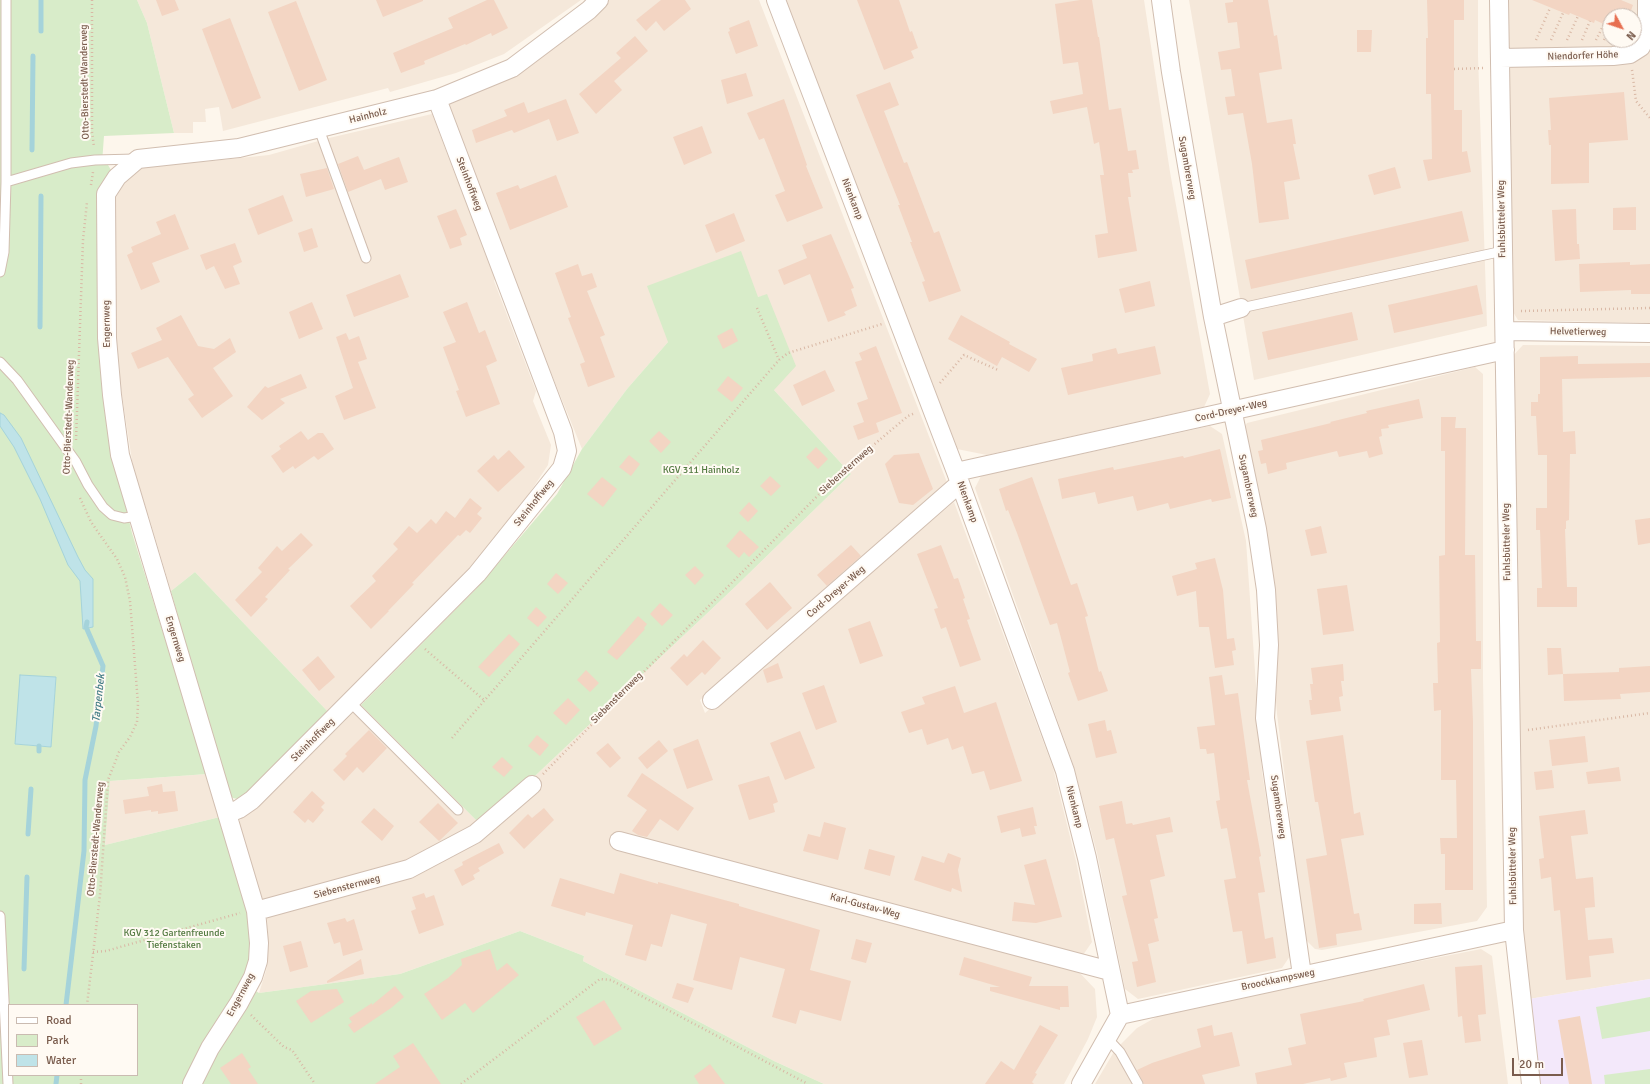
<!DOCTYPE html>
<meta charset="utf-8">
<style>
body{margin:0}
#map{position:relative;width:1650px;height:1084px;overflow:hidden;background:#fdf6ec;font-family:Signika,sans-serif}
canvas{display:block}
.legend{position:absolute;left:8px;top:1004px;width:130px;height:72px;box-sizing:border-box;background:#fffaf3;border:1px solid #cabbb1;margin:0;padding:5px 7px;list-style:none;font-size:12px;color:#7a5c4d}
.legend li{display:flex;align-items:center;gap:8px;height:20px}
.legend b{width:20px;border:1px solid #cabbb1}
.north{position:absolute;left:1602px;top:8px;width:40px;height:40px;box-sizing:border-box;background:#fffaf3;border:1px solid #cabbb1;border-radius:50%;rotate:130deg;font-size:11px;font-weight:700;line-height:16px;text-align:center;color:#7a5c4d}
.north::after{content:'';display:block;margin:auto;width:14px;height:18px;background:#e76f51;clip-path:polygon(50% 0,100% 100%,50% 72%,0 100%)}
.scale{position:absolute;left:1512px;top:1058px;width:51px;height:18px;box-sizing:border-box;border:2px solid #7a5c4d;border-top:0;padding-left:5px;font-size:12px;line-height:14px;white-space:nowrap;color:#7a5c4d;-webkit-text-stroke:3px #fffaf3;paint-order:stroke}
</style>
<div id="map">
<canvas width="1650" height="1084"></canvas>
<ul class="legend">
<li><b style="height:5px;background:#fff"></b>Road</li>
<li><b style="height:11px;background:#d8ecc9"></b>Park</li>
<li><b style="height:11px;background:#bfe3e8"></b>Water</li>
</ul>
<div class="north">N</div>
<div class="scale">20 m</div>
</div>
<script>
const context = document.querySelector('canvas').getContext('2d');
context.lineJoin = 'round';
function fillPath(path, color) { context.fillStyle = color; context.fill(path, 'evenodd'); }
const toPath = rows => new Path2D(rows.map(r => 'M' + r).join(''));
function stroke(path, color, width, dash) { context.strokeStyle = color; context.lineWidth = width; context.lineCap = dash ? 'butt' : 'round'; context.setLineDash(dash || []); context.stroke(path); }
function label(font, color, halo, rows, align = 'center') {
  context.font = font + ' Signika,sans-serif'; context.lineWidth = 4; context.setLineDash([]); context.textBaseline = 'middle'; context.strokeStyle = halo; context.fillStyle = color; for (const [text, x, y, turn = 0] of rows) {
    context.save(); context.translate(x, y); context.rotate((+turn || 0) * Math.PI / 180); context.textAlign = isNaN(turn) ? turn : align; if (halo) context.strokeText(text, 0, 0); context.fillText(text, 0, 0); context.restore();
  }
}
const residential = toPath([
 [137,0,581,0,504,54,456,73,390,92,388,88,223,131,219,107,205,109,206,122,193,122,193,133,174,133,147,23],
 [609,0,759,0,948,485,700,700,705,713,954,502,1053,768,1076,861,1092,942,1083,955,614,833,611,846,1078,971,1095,989,1097,1017,1088,1039,1064,1084,824,1084,774,1061,583,961,584,956,520,931,400,974,259,993,266,971,268,959,267,919,238,822,302,763,361,705,482,826,736,586,851,474,774,390,767,295,758,297,668,342,627,389,582,449,442,105,593,16],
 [783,0,1144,0,1170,172,1210,394,1204,407,987,455,957,449],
 [1189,0,1478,0,1478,56,1487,326,1254,380],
 [1506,0,1650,0,1650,323,1518,320,1508,304],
 [1610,16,1634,16,1634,40,1610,40],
 [432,114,454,172,498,274,494,281,536,391,533,401,551,445,548,465,513,518,475,562,444,594,436,607,330,714,195,572,171,591,149,517,141,500,133,467,121,389,114,335,116,197,125,180,143,165,201,162,269,155,329,138],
 [1523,345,1650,346,1650,979,1529,999,1520,921,1511,358],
 [1475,367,1483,374,1483,679,1487,907,1477,921,1322,950,1315,949,1305,939,1277,714,1267,591,1240,434,1247,423],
 [1210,426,1222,434,1246,541,1262,772,1290,956,1282,968,1138,999,1125,989,1097,853,1073,764,975,488,981,476],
 [207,774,220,817,105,845,110,781],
 [1481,949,1492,956,1508,1084,1095,1084,1115,1050,1137,1028,1167,1011]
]);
const education = toPath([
 [1650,979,1650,1084,1540,1084,1529,999]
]);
const green = toPath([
 [0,0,137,0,147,23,174,133,104,136,102,163,108,165,111,170,103,183,99,198,98,341,104,397,114,457,132,533,207,774,110,781,105,845,220,817,250,915,250,961,242,982,259,993,400,974,520,931,584,956,583,961,774,1061,824,1084,0,1084],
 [56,677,50,747,15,744],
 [9,1005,137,1005,137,1075,9,1075],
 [741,251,758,297,767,294,796,366,774,390,851,474,736,586,482,826,361,705,476,589,557,494,582,449,627,389,668,342,647,286],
 [195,572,330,714,242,800,233,798,227,792,171,591],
 [1650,997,1650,1031,1602,1039,1596,1007],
 [1650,1069,1650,1084,1605,1084,1604,1075]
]);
const water = toPath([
 [0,413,4,415,21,438,78,557,85,570,93,579,93,627,83,629,80,581,68,565,40,499,14,447,0,426,0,413],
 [20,675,56,677,51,747,15,744,20,675]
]);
const stream = toPath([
 [41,0,41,31],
 [32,150,33,56],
 [40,327,41,196],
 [39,751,39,746],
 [28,834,31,789],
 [24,969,27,877],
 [66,1005,84,851,85,780,96,726,103,666,86,627,87,622],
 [56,1084,57,1075]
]);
const building = toPath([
 [156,0,175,0,179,10,162,16],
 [376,0,423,0,423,1,383,17],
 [487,0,494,0,508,28,492,36,491,33,466,45,465,44,424,61,425,64,401,73,393,53,453,28,448,18],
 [661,0,685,0,691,9,664,31,656,21,646,31,636,20],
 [857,0,899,0,910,32,912,31,918,48,911,51,914,58,884,70],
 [1080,0,1092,0,1098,37,1099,37,1109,110,1121,108,1128,151,1136,150,1139,169,1132,170,1133,173,1128,173,1131,197,1128,197,1137,251,1098,258,1095,235,1108,233,1100,175,1104,175,1099,142,1094,144,1087,107,1053,114,1050,101,1083,94,1078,62,1063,64,1055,4],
 [1233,0,1268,0,1274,36,1277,35,1282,69,1259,73,1267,123,1292,119,1296,144,1293,144,1300,179,1284,182,1289,219,1259,223,1252,164,1243,113,1228,115,1225,97,1235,96,1231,69,1221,70,1218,52,1240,48,1237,22,1228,23,1225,3,1233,2],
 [1427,0,1464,0,1464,20,1454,20,1454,110,1462,110,1462,152,1467,151,1471,172,1428,181,1423,160,1432,159,1431,94,1426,94,1426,38,1428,38],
 [1532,0,1621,0,1633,5,1629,16,1610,16,1610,27,1595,20,1594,23,1570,13,1569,15],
 [296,1,327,80,299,91,268,12],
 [230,18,261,98,232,109,202,29],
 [749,20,758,46,736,54,728,32,730,31,729,28],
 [1357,30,1372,30,1371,52,1357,52],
 [635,36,648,51,614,81,622,90,596,114,579,94,621,58,616,53],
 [746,73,753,96,727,104,721,80],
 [890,82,899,105,884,111,904,163,907,162,934,233,939,231,961,291,929,302,922,282,925,281,910,242,912,242,898,205,900,205,856,95],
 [1624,92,1628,140,1589,143,1589,183,1551,184,1551,145,1549,145,1548,130,1551,130,1549,98],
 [566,99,579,133,557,141,549,119,514,133,512,130,476,143,472,130,507,116,504,110,524,102,528,113],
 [784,99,807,165,806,166,823,208,787,222,775,195,785,191,764,138,759,140,747,113],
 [702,126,712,153,684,165,673,137],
 [358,156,364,170,399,157,408,182,385,190,381,179,348,192,338,164],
 [1395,167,1401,188,1374,195,1368,175],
 [327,168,334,189,306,197,300,174],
 [556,175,568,207,510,230,496,193,518,185,520,189],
 [283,195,293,221,258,235,248,209],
 [1636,207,1636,230,1613,230,1613,208],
 [456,209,467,235,460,238,462,245,450,249,437,216],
 [1576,209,1577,244,1579,244,1580,259,1555,261,1552,210],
 [1462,211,1469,241,1251,289,1245,260],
 [734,213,745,241,716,253,705,225],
 [175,214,189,249,152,263,160,282,141,290,127,255,133,252,131,247,161,234,156,222],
 [312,228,318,247,304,252,298,233],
 [831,234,854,288,851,289,857,306,844,312,846,315,828,322,810,274,784,285,778,270,807,258,802,245],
 [235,243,242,262,233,266,240,284,225,289,214,266,206,270,200,255],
 [1630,262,1630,265,1650,264,1650,294,1631,294,1631,290,1580,292,1579,264],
 [578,264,582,276,592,273,597,287,587,291,605,335,600,337,615,377,588,387,580,364,585,362,568,318,571,317,555,273],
 [400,274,409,297,354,317,346,295],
 [1150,281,1155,306,1125,313,1119,289],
 [1477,285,1483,314,1394,333,1388,305],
 [312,302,323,329,299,339,289,312],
 [467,302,479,333,485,330,497,361,486,366,500,404,466,417,456,391,459,390,443,347,456,342,443,312],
 [1352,312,1358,340,1268,360,1262,332],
 [181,315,198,346,214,349,230,338,236,352,213,368,233,396,202,418,188,399,194,395,168,357,138,369,131,353,162,340,156,328],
 [961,315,1010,342,1009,344,1037,359,1029,372,1002,357,997,366,948,339],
 [732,328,738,341,723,349,717,336],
 [346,333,349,340,359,336,367,359,358,362,376,408,344,420,335,396,353,388,336,337],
 [876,346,902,413,876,423,879,432,858,440,853,426,864,422,857,403,868,399,855,362,862,360,859,353],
 [1155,346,1161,374,1068,395,1061,368,1093,361,1092,354,1116,348,1118,354],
 [1578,356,1578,364,1650,363,1650,377,1562,379,1563,432,1575,431,1576,454,1570,454,1569,520,1566,521,1566,529,1565,529,1567,587,1577,587,1577,607,1537,607,1537,588,1542,588,1540,530,1536,530,1536,508,1547,508,1547,455,1538,455,1536,416,1531,416,1531,402,1538,402,1538,394,1540,394,1540,357],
 [825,370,835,391,802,406,793,385],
 [301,374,307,388,280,399,285,403,262,420,247,407,265,386,268,388],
 [728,376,743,388,732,402,717,390],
 [1419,399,1423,418,1388,425,1389,428,1381,429,1382,436,1379,437,1383,454,1369,458,1367,451,1339,457,1337,451,1286,463,1287,469,1268,474,1266,463,1261,464,1258,451,1263,450,1261,440,1331,423,1330,422,1367,413,1366,411],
 [1441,417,1456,417,1455,428,1466,428,1465,555,1475,555,1476,641,1481,641,1481,669,1471,669,1473,722,1473,890,1445,890,1445,854,1441,854,1440,838,1457,838,1456,780,1441,780,1441,710,1434,711,1433,683,1438,683,1437,643,1440,642,1439,556,1445,555,1445,451,1441,451],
 [301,431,308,440,318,433,323,433,334,449,318,460,314,456,295,469,293,466,283,473,271,456,281,449,279,446],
 [659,431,671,442,661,453,649,441],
 [816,447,828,459,818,469,806,457],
 [1220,449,1231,498,1212,502,1211,499,1170,509,1168,503,1137,511,1133,496,1098,504,1095,492,1062,499,1058,479,1113,467,1114,470,1183,456,1184,458],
 [509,450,525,467,498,492,477,471,494,455,498,460],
 [919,453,933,489,913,505,899,503,885,464,894,455],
 [629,455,640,464,631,476,619,467],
 [770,476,781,486,771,496,760,486],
 [602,477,617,489,603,507,587,494],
 [1032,477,1071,585,1077,583,1088,616,1085,617,1099,672,1101,671,1108,691,1078,701,1068,673,1070,672,1057,623,1050,625,1017,533,1008,510,1006,511,999,489],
 [470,498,482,508,477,514,482,518,470,533,466,530,460,536,458,535,412,583,414,584,388,611,389,611,371,629,350,606,376,581,372,576,398,549,393,544,409,526,417,533,431,519,436,524,446,511,455,518],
 [749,502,758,511,748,522,739,513],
 [1650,518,1650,543,1638,545,1635,520],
 [1321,526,1327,553,1311,556,1305,530],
 [740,530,759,547,749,557,744,552,739,558,726,546],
 [301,533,313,545,288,569,290,570,265,597,268,599,251,617,235,600,262,572,258,568,277,546,282,551],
 [851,545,861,556,827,586,817,575],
 [941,545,954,579,958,578,965,598,963,599,970,619,967,620,981,660,960,667,946,627,941,629,934,609,938,608,917,554],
 [1215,558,1223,590,1227,639,1234,638,1236,650,1232,651,1234,665,1215,668,1209,627,1199,627,1196,591,1177,596,1172,576,1197,569,1195,563],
 [695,566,704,575,695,585,685,575],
 [556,573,568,583,558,594,547,584],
 [770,582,792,608,767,630,745,604],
 [1347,585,1354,631,1323,635,1317,589],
 [660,603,673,615,662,626,650,614],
 [536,607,547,617,538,627,527,618],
 [638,616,647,624,644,628,645,629,617,660,607,652],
 [870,621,883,656,860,664,848,629],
 [509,634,520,644,489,677,478,667],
 [703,640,721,658,705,675,702,672,687,686,670,668,684,654,687,657],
 [1547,648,1561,648,1563,674,1548,675],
 [318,656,335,677,319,691,302,670],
 [778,663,783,678,767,683,763,670],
 [1343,664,1344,681,1341,681,1343,696,1339,697,1341,711,1311,715,1309,700,1312,700,1310,684,1313,684,1311,668],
 [1650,666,1650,692,1620,694,1621,699,1564,701,1563,674,1619,672,1619,668],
 [586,670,599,683,590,692,577,680],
 [1222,675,1225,695,1238,693,1250,780,1247,780,1261,856,1259,857,1265,892,1258,893,1265,939,1273,937,1276,958,1247,964,1242,931,1233,932,1224,880,1236,878,1227,828,1221,829,1216,801,1220,800,1214,753,1207,754,1206,749,1200,749,1197,727,1215,725,1209,677],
 [824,685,837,722,816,730,802,693],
 [955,686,964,713,996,702,1022,781,990,790,984,771,972,774,963,746,952,750,948,738,927,745,922,729,909,733,901,712,925,704,922,697],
 [568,698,580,710,566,725,553,713],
 [1105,720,1107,731,1111,730,1117,753,1096,758,1088,724],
 [369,730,387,748,363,773,357,767,344,781,333,770,347,756,345,754],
 [800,731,815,768,785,780,770,743],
 [537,735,549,745,540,756,528,746],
 [1343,735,1354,814,1360,812,1364,835,1341,839,1354,914,1359,913,1362,930,1336,934,1337,945,1319,948,1306,859,1327,855,1318,802,1315,802,1306,741],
 [1585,736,1588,762,1552,766,1549,740],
 [698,739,713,780,687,789,673,749],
 [659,740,668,751,647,769,638,758],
 [608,743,621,758,610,768,596,753],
 [502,757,513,767,504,777,492,767],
 [1619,767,1621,781,1588,784,1586,772],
 [1552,770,1554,788,1536,790,1534,772],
 [642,773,694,808,678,831,660,819,647,837,638,835,632,831,647,810,627,796],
 [769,776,778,802,773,804,775,812,749,820,738,785],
 [162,784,163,792,175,791,178,811,158,814,158,811,151,812,151,810,125,814,123,800,149,796,147,787],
 [312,791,325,803,321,807,324,810,313,823,308,819,305,823,293,812],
 [1122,801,1126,824,1132,823,1133,825,1170,817,1173,832,1156,835,1165,876,1150,880,1158,918,1154,919,1159,941,1148,944,1156,982,1137,987,1132,962,1138,961,1122,896,1127,895,1114,838,1106,840,1099,806],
 [438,803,458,823,439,841,419,822],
 [1033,807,1037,826,1034,826,1036,834,1022,837,1020,828,1001,833,997,816],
 [374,808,394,826,382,841,361,822],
 [544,808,554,820,524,849,509,833,528,814,532,818],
 [1585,810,1588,834,1571,836,1576,879,1593,877,1595,907,1585,908,1588,940,1612,938,1614,953,1589,956,1591,977,1566,980,1560,910,1554,911,1551,877,1541,879,1539,859,1544,858,1539,816],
 [824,822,846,828,838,860,803,851,808,834,820,837],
 [499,843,504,853,478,868,480,871,473,875,475,879,462,886,454,870,463,865,462,862],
 [869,849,895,856,890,876,864,869],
 [948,853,961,858,958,870,962,892,952,888,951,892,914,880,922,856,944,863],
 [1046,859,1062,917,1036,923,1012,921,1014,902,1035,905,1024,865],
 [620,873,658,884,658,882,739,904,739,906,820,930,810,970,851,981,841,1021,800,1010,796,1024,772,1017,785,969,740,957,732,990,693,980,707,924,671,914,662,947,651,944,646,961,625,955,633,925,586,912,585,916,551,906,560,878,614,894],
 [424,893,426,898,434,895,444,925,419,934,411,911,416,909,412,897],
 [1441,903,1442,924,1414,924,1414,904],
 [345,918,347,922,354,919,363,950,343,956,340,942,334,944,327,923],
 [856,939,872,943,866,963,851,959],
 [301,941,308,967,290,972,283,946],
 [490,949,497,971,507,963,519,975,473,1013,465,1003,442,1020,424,994,448,978,462,965,461,959],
 [964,957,1032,977,1029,986,1068,986,1069,1007,1060,1007,1060,1010,990,991,990,987,1000,987,959,975],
 [361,959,364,974,327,983,327,981],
 [1482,965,1486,1014,1478,1015,1481,1041,1465,1043,1462,1016,1458,1017,1455,967],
 [677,983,694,988,688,1003,672,998],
 [1424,984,1430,1010,1387,1020,1390,1035,1374,1038,1377,1057,1344,1063,1347,1077,1331,1081,1330,1078,1303,1084,1257,1084,1255,1073,1292,1065,1288,1048,1306,1044,1300,1014,1364,1001,1363,999],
 [395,986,404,997,391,1008,354,1033,348,1025,352,1022,349,1018,372,1003,372,1005],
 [337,989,344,1002,311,1023,296,1001,311,991],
 [604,1000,622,1029,594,1046,576,1017],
 [1580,1016,1588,1060,1592,1084,1569,1084,1558,1020],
 [1040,1025,1058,1035,1035,1073,1037,1074,1032,1082,1034,1084,985,1084,1001,1061,1014,1070],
 [1212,1025,1214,1036,1232,1032,1240,1066,1202,1075,1205,1084,1144,1084,1137,1070,1152,1063,1201,1047,1197,1029],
 [1422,1040,1428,1075,1409,1078,1403,1043],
 [413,1043,441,1084,375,1084,400,1067,393,1056],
 [242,1053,251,1067,248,1069,258,1084,231,1084,220,1068],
 [710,1064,725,1084,699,1084,694,1076]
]);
const path = toPath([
 [92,0,92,132,94,147],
 [1536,40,1550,8],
 [1551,40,1563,13],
 [1567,40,1578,16],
 [1582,40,1590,21],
 [1596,40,1604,24],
 [1604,40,1610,28],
 [1454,69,1484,68],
 [1632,70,1636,101,1650,118],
 [91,185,93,172],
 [757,308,779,360],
 [1521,311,1650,308],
 [940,383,964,355,998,370],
 [76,440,83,240,87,202],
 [80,498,91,522,117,559,125,577,130,601,138,704,137,722,130,737,119,752,108,780,100,895,87,1005],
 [425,649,484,700],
 [1528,730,1650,713],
 [452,738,779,360,788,353,882,324],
 [543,774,840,473,908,416,915,413],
 [93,952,106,951,240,913],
 [251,1015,284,1047,292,1050,315,1084],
 [81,1084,81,1075],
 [461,1084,600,979,611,980,808,1084]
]);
const lane = toPath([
 [319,129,366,258],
 [6,182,71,163,95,160,135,159],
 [0,272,4,252,6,182,6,0],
 [1241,308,1503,251],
 [0,362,17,380,76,462,88,485,103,507,112,515,124,518,138,516],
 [350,702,458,810],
 [0,916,8,1084],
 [1107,1038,1120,1052,1138,1084]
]);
const street = toPath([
 [776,0,956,472,1065,771,1087,858,1120,1015],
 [1161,0,1171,72,1213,317,1257,529,1266,590,1269,645,1265,718,1302,975],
 [1499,0,1514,930,1531,1084],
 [1500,58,1613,56,1630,54,1641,47,1647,33,1647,0],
 [1213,317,1241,308],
 [1505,331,1650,333],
 [956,472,1505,350],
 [712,700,960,483],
 [227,814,239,809,252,800,477,574,562,468,567,451,563,432,437,99],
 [619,841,1110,971],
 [256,911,409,869,475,834,532,785],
 [192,1084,210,1048,239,1003,253,977,258,961,259,943,256,911,120,455,112,395,107,338,106,194,117,177,138,159,239,148,437,99,512,68,589,10,599,0],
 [1081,1084,1120,1015,1514,930]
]);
const streetNames = [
 ["Niendorfer Höhe",1583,56,-2],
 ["Otto-Bierstedt-Wanderweg",85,82,-91],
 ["Hainholz",368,116,-14],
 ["Sugambrerweg",1187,168,80],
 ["Steinhoffweg",469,184,69],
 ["Nienkamp",852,199,69],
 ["Fuhlsbütteler Weg",1502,219,-91],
 ["Engernweg",107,324,-91],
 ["Helvetierweg",1578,332,1],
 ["Cord-Dreyer-Weg",1231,411,-13],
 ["Otto-Bierstedt-Wanderweg",69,417,-88],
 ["Siebensternweg",846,470,-42],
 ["Sugambrerweg",1248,486,78],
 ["Nienkamp",967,502,70],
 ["Steinhoffweg",534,503,-51],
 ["Fuhlsbütteler Weg",1507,542,-91],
 ["Cord-Dreyer-Weg",836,592,-41],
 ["Engernweg",175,639,73],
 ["Siebensternweg",617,698,-45],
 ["Steinhoffweg",313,740,-45],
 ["Nienkamp",1074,807,76],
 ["Sugambrerweg",1278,807,82],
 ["Otto-Bierstedt-Wanderweg",96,839,-85],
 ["Fuhlsbütteler Weg",1513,866,-91],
 ["Siebensternweg",347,887,-15],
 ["Karl-Gustav-Weg",865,906,15],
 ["Broockkampsweg",1278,980,-12],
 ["Engernweg",241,995,-62]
];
const parkNames = [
 ["KGV 311 Hainholz",701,470],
 ["KGV 312 Gartenfreunde",174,933],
 ["Tiefenstaken",174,945]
];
const waterNames = [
 ["Tarpenbek",99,698,-84]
];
fillPath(residential, '#f5e8da');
fillPath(education, '#f3e8fa');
fillPath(green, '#d8ecc9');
fillPath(water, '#bfe3e8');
stroke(water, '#a5d3da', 1);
stroke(stream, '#a5d3da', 5);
fillPath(building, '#f3d5c3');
stroke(lane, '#d1beb0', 11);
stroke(street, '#d1beb0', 20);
stroke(path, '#d9b8a5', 2.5, [1, 3]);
stroke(lane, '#fff', 9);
stroke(street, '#fff', 18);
label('10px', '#7a5c4d', '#fffaf3', streetNames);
label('10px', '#537a41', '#fffaf3', parkNames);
label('italic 11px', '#437c86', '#fffaf3', waterNames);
</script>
